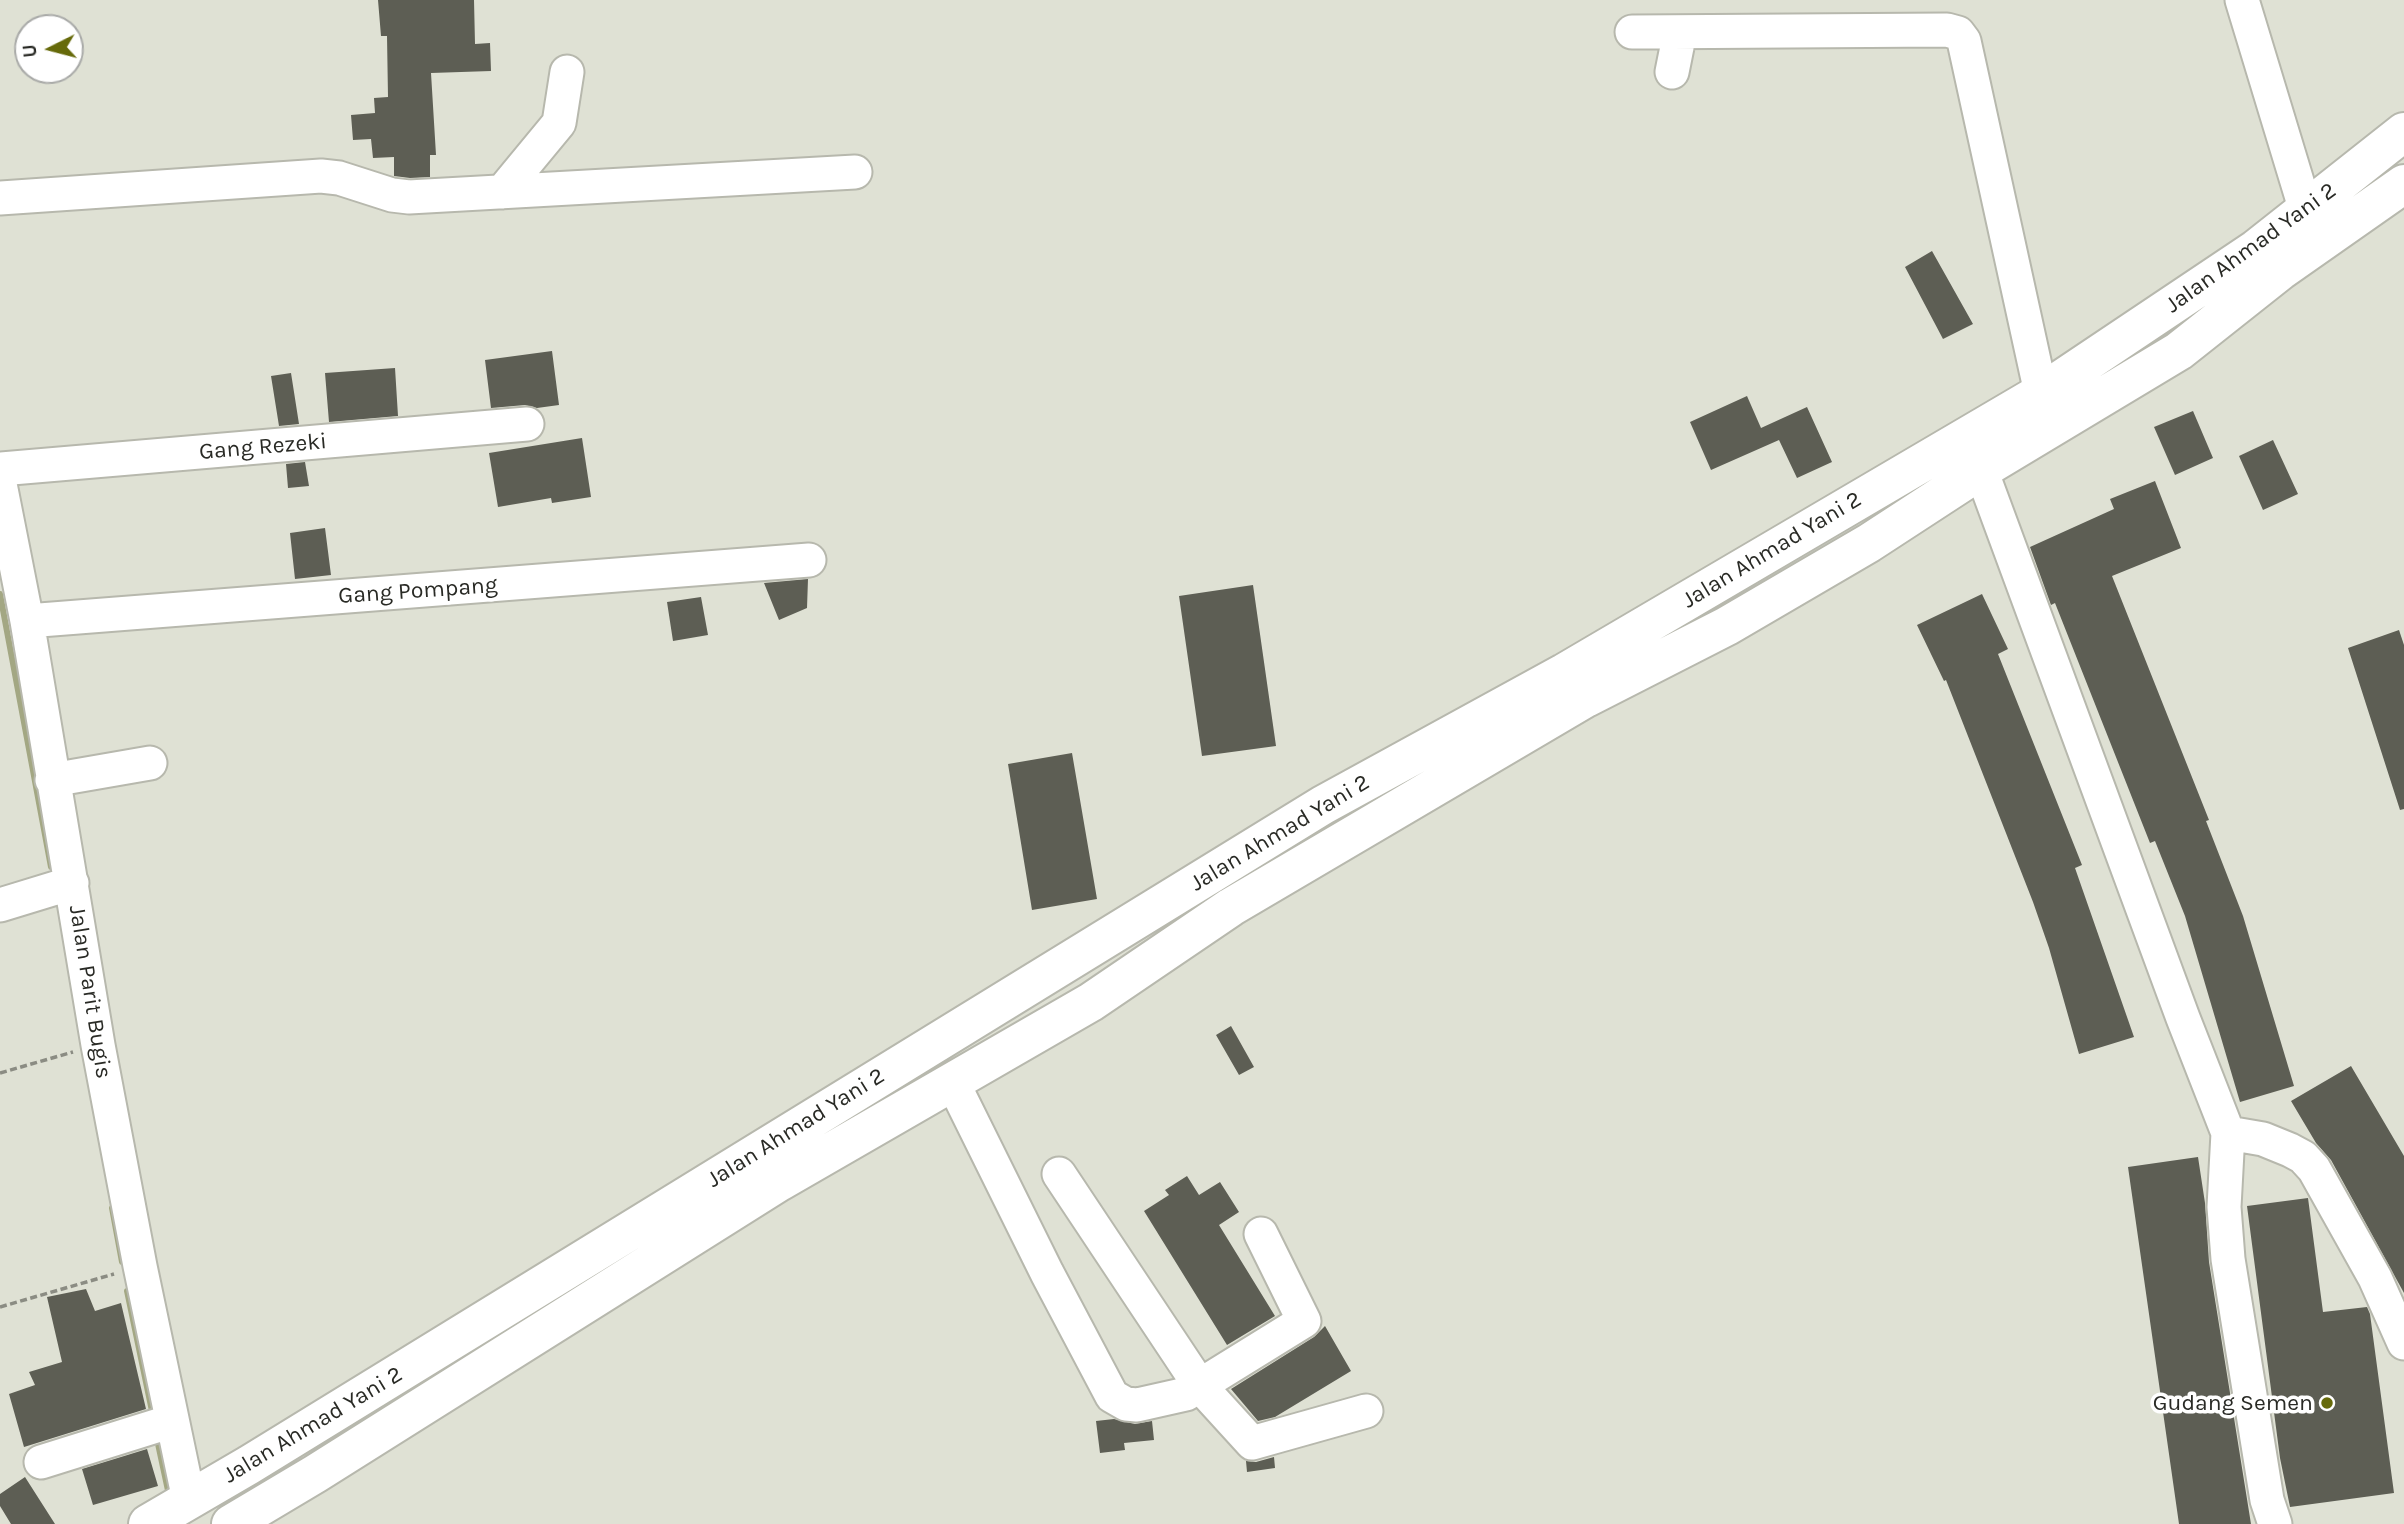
<!DOCTYPE html>
<style>
body{margin:0}
#map{position:relative;width:2404px;height:1524px;overflow:hidden;background:#dfe1d4;font-family:Karla,sans-serif}
canvas{display:block}
.north{position:absolute;left:14px;top:14px;width:70px;height:70px;box-sizing:border-box;background:#fff;border:2px solid #a9aaa8;border-radius:50%;rotate:264deg;font-size:19px;font-weight:700;line-height:28px;text-align:center;color:#292a25}
.north::after{content:'';display:block;margin:auto;width:24px;height:32px;background:#666a0a;clip-path:polygon(50% 0,100% 100%,50% 72%,0 100%)}
</style>
<div id="map">
<canvas width="2404" height="1524"></canvas>
<div class="north">U</div>
</div>
<script>
const context = document.querySelector('canvas').getContext('2d');
context.lineJoin = 'round';
const toPath = rows => new Path2D(rows.map(r => 'M' + r).join(''));
function stroke(path, color, width, dash) { context.strokeStyle = color; context.lineWidth = width; context.lineCap = dash ? 'butt' : 'round'; context.setLineDash(dash || []); context.stroke(path); }
function fillPath(path, color) { context.fillStyle = color; context.fill(path, 'evenodd'); }
function label(font, color, halo, rows, align = 'center') {
  context.font = font + ' Karla,sans-serif'; context.lineWidth = 7; context.setLineDash([]); context.textBaseline = 'middle'; context.strokeStyle = halo; context.fillStyle = color; for (const [text, x, y, turn = 0] of rows) {
    context.save(); context.translate(x, y); context.rotate((+turn || 0) * Math.PI / 180); context.textAlign = isNaN(turn) ? turn : align; if (halo) context.strokeText(text, 0, 0); context.fillText(text, 0, 0); context.restore();
  }
}
const stream = toPath([
 [0,594,51,867],
 [112,1208,122,1262],
 [127,1291,153,1416],
 [157,1439,169,1495]
]);
const building = toPath([
 [378,0,474,0,475,44,490,43,491,71,431,73,436,155,430,155,430,177,410,178,394,176,394,157,373,158,371,139,353,140,351,115,375,113,374,98,388,97,387,36,381,36],
 [1932,251,1973,324,1943,339,1905,267],
 [552,351,559,405,537,408,525,405,491,408,485,360],
 [395,368,398,416,329,422,325,373],
 [291,373,299,424,279,426,271,376],
 [1747,396,1761,428,1807,407,1832,462,1797,478,1779,440,1711,470,1690,422],
 [2193,411,2213,458,2175,475,2154,427],
 [582,438,591,497,552,503,551,498,498,507,489,453],
 [2273,440,2298,494,2263,510,2239,456],
 [305,462,309,486,288,488,286,464],
 [2155,481,2181,548,2112,576,2209,820,2206,821,2243,916,2294,1086,2240,1102,2185,916,2155,841,2150,843,2055,603,2051,605,2030,547,2114,509,2110,499],
 [325,528,331,575,295,579,290,533],
 [808,579,807,608,779,620,764,583],
 [1253,585,1276,746,1202,756,1179,596],
 [1982,594,2008,649,1998,654,2082,865,2075,868,2134,1037,2079,1054,2049,948,2033,902,1946,680,1944,681,1917,625],
 [701,597,708,635,673,641,667,602],
 [2399,630,2404,645,2404,809,2400,810,2348,648],
 [1072,753,1097,899,1032,910,1008,764],
 [1231,1026,1254,1067,1239,1075,1216,1035],
 [2351,1066,2404,1156,2404,1293,2331,1160,2316,1143,2291,1101],
 [2198,1157,2205,1203,2209,1262,2251,1524,2179,1524,2128,1167],
 [1187,1176,1199,1195,1220,1182,1239,1212,1219,1225,1275,1316,1227,1345,1144,1211,1169,1195,1165,1190],
 [2308,1198,2323,1312,2367,1307,2370,1314,2394,1493,2290,1507,2280,1458,2247,1206],
 [86,1289,95,1311,121,1303,146,1409,24,1447,9,1394,35,1385,29,1372,62,1362,47,1297],
 [1325,1326,1351,1371,1275,1417,1258,1421,1231,1389,1314,1337],
 [1114,1419,1135,1424,1152,1421,1154,1440,1124,1443,1125,1450,1100,1453,1096,1421],
 [147,1449,158,1486,93,1505,82,1469],
 [1274,1457,1275,1468,1247,1472,1246,1461,1256,1462],
 [25,1477,55,1524,11,1524,0,1506,0,1494]
]);
const path = toPath([
 [0,1073,73,1052],
 [0,1307,114,1274]
]);
const minor = toPath([
 [2242,0,2306,211],
 [1632,32,1947,30,1958,33,1964,41,2041,393],
 [1672,72,1680,32],
 [502,192,559,123,567,72],
 [0,198,321,176,339,178,392,195,409,197,855,172],
 [0,469,527,424],
 [1981,470,2183,1018,2228,1133,2224,1207,2228,1259,2267,1500,2275,1524],
 [0,484,27,621,98,1045,140,1266,189,1500],
 [27,621,809,560],
 [52,780,150,763],
 [0,905,72,883],
 [952,1081,1047,1273,1112,1396,1126,1404,1137,1405,1186,1394,1304,1321,1261,1234],
 [2228,1133,2263,1139,2290,1150,2303,1157,2314,1169,2375,1278,2404,1343],
 [1059,1174,1200,1386,1252,1443,1366,1411],
 [41,1462,172,1421]
]);
const highway = toPath([
 [148,1524,249,1465,1323,805,1564,673,2041,393,2256,249,2404,132],
 [231,1524,315,1474,779,1182,1091,1002,1231,907,1586,698,1727,626,1869,543,1981,470,2179,351,2280,271,2404,184]
]);
const markers = [
 [2327,1403,7,"#666a0a"]
];
const streetNames = [
 ["Jalan Ahmad Yani 2",2251,248,-36],
 ["Gang Rezeki",263,447,-5],
 ["Jalan Ahmad Yani 2",1772,550,-31],
 ["Gang Pompang",418,591,-4],
 ["Jalan Ahmad Yani 2",1280,833,-31],
 ["Jalan Parit Bugis",90,992,81],
 ["Jalan Ahmad Yani 2",796,1128,-32],
 ["Jalan Ahmad Yani 2",313,1425,-31]
];
const poiNames = [
 ["Gudang Semen",2313,1403]
];
stroke(stream, '#a3a783', 6);
fillPath(building, '#5d5e54');
stroke(minor, '#b7b8ad', 37);
stroke(highway, '#b7b8ad', 42);
stroke(path, '#8b8c83', 3.5, [7, 3.5]);
stroke(minor, '#fff', 33);
stroke(highway, '#fff', 38);
for (const [x, y, r, color] of markers) { const dot = new Path2D(); dot.arc(x, y, r, 0, 2 * Math.PI); context.fillStyle = color; context.fill(dot); stroke(dot, '#fff', 2.5); }
label('23px', '#292a25', '#fff', streetNames);
label('23px', '#292a25', '#fff', poiNames, 'right');
</script>
